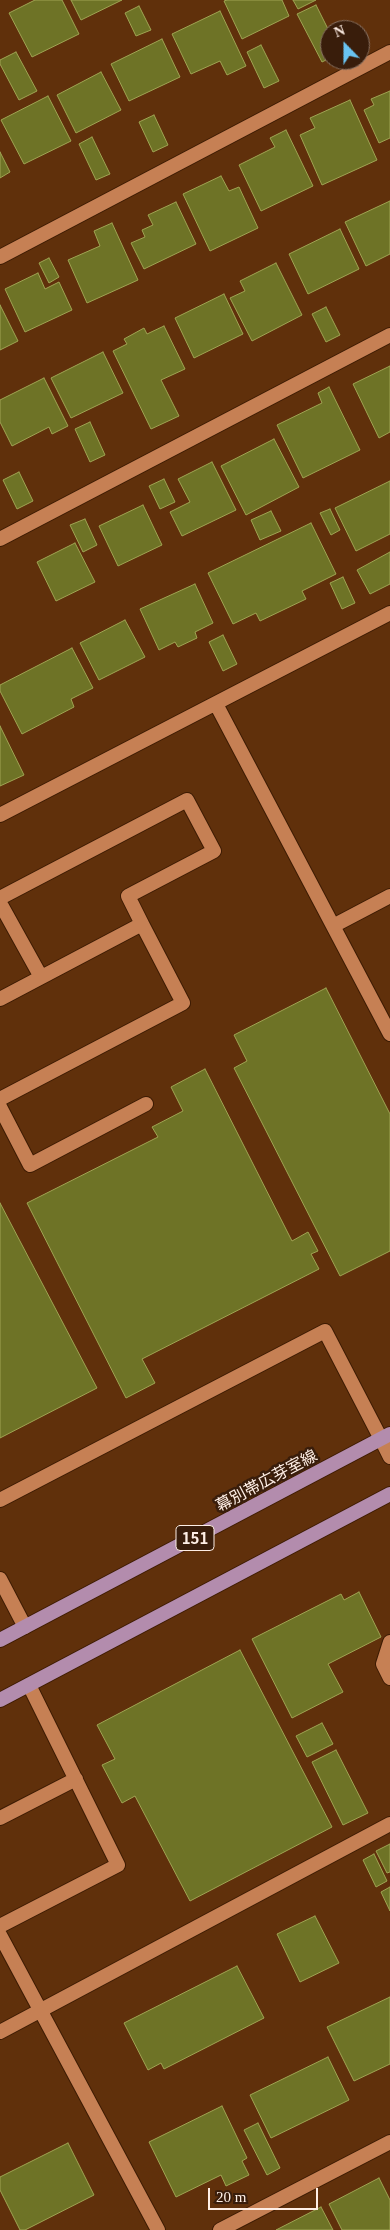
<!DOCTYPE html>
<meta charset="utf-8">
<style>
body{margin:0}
#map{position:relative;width:390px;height:2230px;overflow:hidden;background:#60300b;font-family:Georgia,serif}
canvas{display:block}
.north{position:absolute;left:320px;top:20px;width:50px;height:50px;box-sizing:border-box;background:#391d0b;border:1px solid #887162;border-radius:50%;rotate:338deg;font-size:14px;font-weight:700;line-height:20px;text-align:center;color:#feeee5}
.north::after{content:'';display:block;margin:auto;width:18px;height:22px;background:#69c3f1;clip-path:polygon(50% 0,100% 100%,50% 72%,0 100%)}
.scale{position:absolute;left:208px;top:2188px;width:110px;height:22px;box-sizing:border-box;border:2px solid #feeee5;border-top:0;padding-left:6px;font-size:15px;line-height:18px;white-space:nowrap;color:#feeee5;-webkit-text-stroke:4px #391d0b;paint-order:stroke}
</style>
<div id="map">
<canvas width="390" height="2230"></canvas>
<div class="north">N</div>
<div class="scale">20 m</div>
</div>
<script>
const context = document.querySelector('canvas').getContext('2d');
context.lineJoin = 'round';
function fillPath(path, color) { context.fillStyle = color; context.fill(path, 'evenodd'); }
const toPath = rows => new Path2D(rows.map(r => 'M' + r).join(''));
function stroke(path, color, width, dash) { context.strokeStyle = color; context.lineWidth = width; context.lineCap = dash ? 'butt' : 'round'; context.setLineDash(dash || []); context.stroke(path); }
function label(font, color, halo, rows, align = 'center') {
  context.font = font + ' Georgia,"Noto Sans JP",serif'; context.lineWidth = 5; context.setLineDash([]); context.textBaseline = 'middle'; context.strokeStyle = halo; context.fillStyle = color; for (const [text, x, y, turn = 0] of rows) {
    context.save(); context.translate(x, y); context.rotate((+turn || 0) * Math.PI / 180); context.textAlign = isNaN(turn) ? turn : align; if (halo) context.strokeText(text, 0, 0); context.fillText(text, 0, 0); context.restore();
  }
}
const building = toPath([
 [35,0,62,0,79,34,32,57,9,13,35,0],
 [71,0,122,0,81,20,71,0],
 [227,0,282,0,289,16,242,39,224,1,227,0],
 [293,0,316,0,298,9,293,0],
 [316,5,330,33,330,58,322,62,297,14,316,5],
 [139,6,151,30,136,36,125,13,139,6],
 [220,11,246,66,227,75,220,61,191,74,172,34,220,11],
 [162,39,180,77,129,101,111,64,162,39],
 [261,45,279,81,264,88,247,52,261,45],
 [16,52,37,91,19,100,0,64,0,60,16,52],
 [101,72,121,110,76,133,57,95,101,72],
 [390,91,390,138,379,143,364,110,374,105,371,99,390,91],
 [48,96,71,141,24,164,1,120,48,96],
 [350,100,377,160,322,185,300,135,315,128,310,118,350,100],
 [154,115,168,145,153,152,139,122,154,115],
 [286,130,313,186,261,211,239,165,275,147,270,138,286,130],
 [92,137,110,174,96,180,79,144,92,137],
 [0,152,10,172,0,178,0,152],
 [221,176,229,191,239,187,258,228,210,251,183,194,221,176],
 [390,201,390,254,366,266,345,222,390,201],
 [176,202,196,244,144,269,131,243,145,237,142,230,153,225,148,215,176,202],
 [112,223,138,280,87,303,68,260,100,246,94,231,112,223],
 [340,229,359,269,308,294,289,254,340,229],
 [49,258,59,277,49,283,39,263,49,258],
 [276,263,302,315,252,341,230,298,245,291,240,281,276,263],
 [38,273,45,289,59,282,72,310,25,332,5,289,38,273],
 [224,294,243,334,194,358,175,318,224,294],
 [0,305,18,341,0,350,0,305],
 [326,307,340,335,326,342,312,314,326,307],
 [164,326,185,369,161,380,179,416,151,429,113,351,127,344,124,339,144,328,147,334,164,326],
 [103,352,123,393,71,418,51,378,103,352],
 [390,366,390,432,379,438,353,384,390,366],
 [44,378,68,426,52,434,49,427,12,446,0,422,0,400,44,378],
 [329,387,360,450,303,478,277,425,322,403,318,393,329,387],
 [90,422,105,455,90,462,75,429,90,422],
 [274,439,299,487,246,515,221,466,274,439],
 [212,462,236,510,182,536,170,512,190,502,178,479,212,462],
 [19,472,33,501,17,509,3,480,19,472],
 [164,479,175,502,160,509,149,486,164,479],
 [390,481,390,534,356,551,335,508,390,481],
 [143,505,162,545,118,566,99,526,143,505],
 [330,509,340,530,331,535,320,513,330,509],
 [271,511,281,531,260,540,251,520,271,511],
 [85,519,97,545,83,552,70,525,85,519],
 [311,523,336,574,302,591,306,599,260,621,256,613,233,624,208,573,311,523],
 [75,543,95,582,56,601,37,562,75,543],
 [390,552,390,584,370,594,357,570,390,552],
 [343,577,355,603,342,609,330,583,343,577],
 [195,584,213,623,195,632,197,638,178,647,175,642,159,650,140,609,195,584],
 [125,620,145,657,99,680,80,643,125,620],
 [223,635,237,664,223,671,209,642,223,635],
 [72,648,93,688,71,699,74,707,22,734,0,691,0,685,72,648],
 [0,726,24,775,0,786,0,726],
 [326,988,390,1114,390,1251,340,1276,234,1068,247,1061,234,1035,326,988],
 [205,1069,292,1241,308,1232,318,1251,311,1254,319,1269,142,1359,155,1383,126,1398,27,1203,158,1137,152,1127,183,1111,171,1087,205,1069],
 [0,1203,97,1388,0,1438,0,1203],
 [359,1592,381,1637,328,1664,343,1692,292,1718,252,1639,341,1594,344,1600,359,1592],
 [240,1650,332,1827,190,1901,135,1796,122,1803,102,1765,115,1759,97,1725,240,1650],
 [322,1723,333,1744,307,1757,296,1736,322,1723],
 [336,1750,368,1813,343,1825,312,1762,336,1750],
 [390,1844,390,1872,387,1873,376,1851,390,1844],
 [374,1854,387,1881,376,1887,363,1860,374,1854],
 [390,1887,390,1911,381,1892,390,1887],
 [315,1916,339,1963,300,1982,277,1934,315,1916],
 [237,1966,264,2018,164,2069,161,2063,148,2070,124,2023,237,1966],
 [390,1997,390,2064,354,2081,327,2027,390,1997],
 [328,2057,349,2100,271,2138,250,2095,328,2057],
 [222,2106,247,2158,242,2161,249,2175,226,2186,221,2175,176,2197,149,2142,222,2106],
 [258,2123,280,2168,267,2175,244,2130,258,2123],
 [68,2143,94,2195,25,2230,20,2230,0,2190,0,2177,68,2143],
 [379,2178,390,2200,390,2230,342,2230,329,2204,379,2178],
 [321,2207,333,2230,276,2230,321,2207]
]);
const service = toPath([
 [0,898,187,800,214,851,128,896,142,924,0,999],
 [0,903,41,977],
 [0,1099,183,1003,142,924],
 [0,1107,30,1165,146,1104],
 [0,1500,325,1331,381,1439],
 [0,1579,25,1627],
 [390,1642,383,1664,390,1678],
 [0,1818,76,1779],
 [0,1926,118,1865,29,1685]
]);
const minor = toPath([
 [0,257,390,52],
 [0,539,390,335],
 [216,704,390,1034],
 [0,815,390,613],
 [333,926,390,896],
 [381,1439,390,1457],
 [0,1935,158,2230],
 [0,2032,390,1824],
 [220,2230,390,2142]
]);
const primary = toPath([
 [0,1640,390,1434],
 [0,1700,390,1494]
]);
const shields = [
 [195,1538,38]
];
const shieldNames = [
 ["151",195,1538]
];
const streetNames = [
 ["幕別帯広芽室線",266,1480,-28]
];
fillPath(building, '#6e7326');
stroke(building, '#9fa453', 1);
stroke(service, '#3d1b03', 16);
stroke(minor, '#3d1b03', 16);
stroke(primary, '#3d1b03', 16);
stroke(service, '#c68054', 14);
stroke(minor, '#c68054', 14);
stroke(primary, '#b38cad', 14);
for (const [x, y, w] of shields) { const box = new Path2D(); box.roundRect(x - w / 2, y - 12.5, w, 25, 4); context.fillStyle = '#391d0b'; context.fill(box); stroke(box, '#feeee5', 1); }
label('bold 15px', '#feeee5', null, shieldNames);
label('16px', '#feeee5', '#391d0b', streetNames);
</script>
